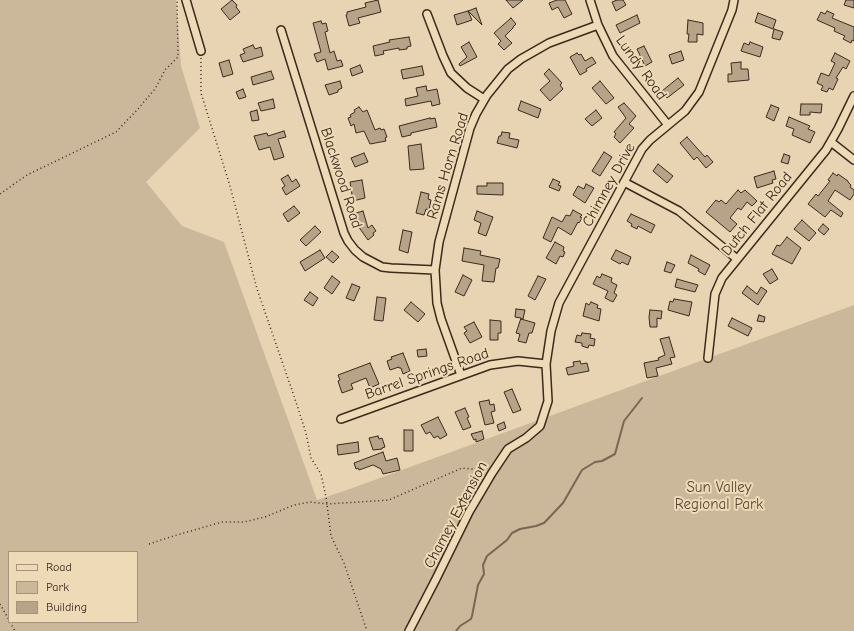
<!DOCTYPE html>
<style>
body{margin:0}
#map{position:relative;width:854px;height:631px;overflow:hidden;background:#e8d3b2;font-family:"Comic Neue",sans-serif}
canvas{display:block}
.legend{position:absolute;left:8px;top:551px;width:130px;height:72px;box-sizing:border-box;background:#efdab8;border:1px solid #a7947a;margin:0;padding:5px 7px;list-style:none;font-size:12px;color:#3b2a1e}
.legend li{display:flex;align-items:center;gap:8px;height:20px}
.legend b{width:20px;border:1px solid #a7947a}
</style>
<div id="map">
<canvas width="854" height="631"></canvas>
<ul class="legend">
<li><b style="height:5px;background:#efdab8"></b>Road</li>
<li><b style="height:11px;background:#cbb799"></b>Park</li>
<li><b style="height:11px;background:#b7a488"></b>Building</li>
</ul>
</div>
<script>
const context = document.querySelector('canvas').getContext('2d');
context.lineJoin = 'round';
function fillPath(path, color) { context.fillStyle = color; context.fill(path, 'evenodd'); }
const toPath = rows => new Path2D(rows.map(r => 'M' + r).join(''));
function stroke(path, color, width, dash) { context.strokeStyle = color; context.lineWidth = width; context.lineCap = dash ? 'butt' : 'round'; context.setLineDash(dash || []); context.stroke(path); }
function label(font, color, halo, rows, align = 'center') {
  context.font = font + ' "Comic Neue",sans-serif'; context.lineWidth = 4; context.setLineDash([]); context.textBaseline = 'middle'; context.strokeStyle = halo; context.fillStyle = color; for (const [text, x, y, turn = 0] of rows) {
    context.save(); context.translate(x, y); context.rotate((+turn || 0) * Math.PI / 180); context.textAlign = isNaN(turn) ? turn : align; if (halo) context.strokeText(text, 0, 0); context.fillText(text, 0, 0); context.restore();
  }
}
const green = toPath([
 [0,0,176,0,181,66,200,128,146,182,182,226,224,242,317,500,347,490,854,305,854,631,0,631],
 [9,552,137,552,137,622,9,622]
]);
const stream = toPath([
 [456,631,460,626,471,619,472,616,478,585,484,574,483,565,487,556,507,540,512,533,520,529,536,526,544,523,563,503,582,470,595,462,602,461,615,454,624,421,642,398]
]);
const building = toPath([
 [232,0,237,5,236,7,240,12,230,20,221,9,232,0],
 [378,0,381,12,358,18,360,23,349,26,346,15,347,15,347,12,366,7,365,3,378,0],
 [506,0,523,0,513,8,506,0],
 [557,0,565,0,572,14,564,18,558,7,552,10,549,3,557,0],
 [617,0,623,0,626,5,616,11,612,2,617,0],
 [846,0,854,0,854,8,844,5,846,0],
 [476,8,482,25,468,11,476,8],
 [468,11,472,20,457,25,454,15,468,11],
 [827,11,834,14,832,18,854,27,854,41,852,40,851,43,843,39,845,36,834,31,835,28,817,20,821,12,825,14,827,11],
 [758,13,776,20,773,29,755,22,758,13],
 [637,15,640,23,620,33,616,25,637,15],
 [511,18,516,24,513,27,513,28,505,36,512,43,504,50,498,44,501,41,494,33,511,18],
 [688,20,703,23,703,35,697,34,697,42,688,42,689,34,687,34,688,20],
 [321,21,322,24,326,23,328,31,325,32,330,53,334,51,337,61,341,60,343,66,328,70,325,59,317,62,314,54,321,52,313,23,321,21],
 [774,29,783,32,780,40,772,38,774,29],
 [409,37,411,46,407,47,407,49,399,50,399,48,383,51,384,54,375,56,373,46,390,42,389,40,409,37],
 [469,42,477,57,460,66,459,64,467,57,461,47,469,42],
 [750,42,763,47,760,57,741,51,744,43,749,45,750,42],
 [253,45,255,49,261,47,263,56,243,62,240,55,245,53,243,49,253,45],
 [644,46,652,62,645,66,637,49,644,46],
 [681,51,684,60,672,64,669,55,681,51],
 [577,53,579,55,581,54,585,61,592,57,596,63,586,69,587,71,580,75,570,57,577,53],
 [835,53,850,61,846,69,843,67,836,78,838,79,833,90,829,88,827,92,821,90,823,86,817,83,821,73,829,76,835,63,831,61,835,53],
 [229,60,233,74,223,77,219,63,229,60],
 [741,62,741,69,748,69,749,80,728,82,728,74,732,74,731,63,741,62],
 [360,65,363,72,352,76,350,69,360,65],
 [422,66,424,75,403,79,401,70,422,66],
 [549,69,562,83,560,85,563,89,550,101,540,90,550,81,544,74,549,69],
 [271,71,274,79,253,85,251,77,271,71],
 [678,78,684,85,667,98,662,91,678,78],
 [340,81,342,88,338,90,338,92,329,95,325,85,340,81],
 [600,81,614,98,606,104,592,88,600,81],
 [426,86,427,91,437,89,440,104,432,106,431,101,406,106,405,99,418,96,416,88,426,86],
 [243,89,246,97,239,99,236,92,243,89],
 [273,99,275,108,261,111,258,103,273,99],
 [521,101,541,109,538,118,518,110,521,101],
 [624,103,636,116,629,124,634,128,620,143,614,137,616,134,614,132,626,118,618,107,624,103],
 [801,104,822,104,821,113,810,112,810,115,800,115,801,104],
 [771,105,779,108,774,121,766,117,771,105],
 [359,107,363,112,367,110,375,130,380,128,381,130,384,129,387,137,385,138,386,141,370,144,364,131,356,133,354,124,351,126,348,118,351,117,350,115,355,112,354,110,359,107],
 [257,110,259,120,252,121,250,112,257,110],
 [596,110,602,118,592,126,585,119,596,110],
 [789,117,810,126,808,129,815,132,810,143,792,135,794,129,786,126,789,117],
 [430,118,430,119,435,118,437,127,411,133,411,135,402,137,399,126,430,118],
 [284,131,286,137,278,139,284,157,274,160,270,147,259,150,254,136,267,133,268,136,284,131],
 [502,132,510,133,509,138,519,140,517,148,497,143,499,136,501,136,502,132],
 [687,137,705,157,707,155,713,162,706,168,697,157,694,160,680,143,687,137],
 [421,144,424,169,410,170,408,146,421,144],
 [604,152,612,157,600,176,592,171,604,152],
 [364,153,368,162,355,167,351,158,364,153],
 [784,154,790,156,788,164,781,162,784,154],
 [658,164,673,176,667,183,653,171,658,164],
 [774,171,776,179,772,180,773,183,757,188,754,177,774,171],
 [833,173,837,176,838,174,848,181,848,182,851,185,850,187,854,190,854,194,850,200,835,190,828,201,843,213,841,217,831,210,825,217,808,204,816,194,818,196,830,181,828,180,833,173],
 [288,175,292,182,296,179,300,186,286,195,282,188,285,186,281,179,288,175],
 [553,179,560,182,558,185,561,186,559,191,549,187,553,179],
 [362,180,365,198,353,201,350,182,362,180],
 [487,183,503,183,503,195,477,194,477,186,487,186,487,183],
 [586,184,594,188,585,203,573,195,578,186,584,189,586,184],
 [738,190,741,193,745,190,757,201,752,206,747,202,741,210,738,208,730,218,737,224,730,232,706,212,716,200,719,202,721,200,726,204,738,190],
 [421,192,429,194,428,199,431,200,429,210,426,209,424,215,416,213,421,192],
 [294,206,300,213,288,222,283,214,294,206],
 [573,210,582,215,580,217,582,218,579,223,578,222,571,235,558,227,551,242,543,238,552,217,562,222,566,215,570,216,573,210],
 [363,211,368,228,372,225,376,231,373,233,374,235,368,240,358,226,360,225,356,213,363,211],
 [477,211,493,217,486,236,478,233,481,223,474,220,477,211],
 [631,214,655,225,651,233,638,226,637,229,631,226,632,224,627,221,631,214],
 [802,220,816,233,809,241,794,229,802,220],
 [823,224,829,229,824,235,818,230,823,224],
 [315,226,321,232,306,246,300,240,315,226],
 [403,230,412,232,408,253,399,250,403,230],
 [787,237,801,248,792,264,772,254,777,245,780,246,787,237],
 [555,242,564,247,563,251,565,252,563,257,560,256,556,264,546,258,555,242],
 [464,248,481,251,480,255,500,259,498,268,496,268,494,282,482,281,484,265,462,261,464,248],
 [320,250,325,258,305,271,300,262,320,250],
 [616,250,631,257,628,265,622,262,620,264,611,259,616,250],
 [332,251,339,257,333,263,326,257,332,251],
 [691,255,710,265,705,275,698,271,699,269,688,263,691,255],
 [667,262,675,265,671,273,664,271,667,262],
 [772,269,778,279,770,284,763,274,772,269],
 [602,274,612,278,611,282,617,285,614,293,617,295,613,302,605,298,608,291,593,284,597,276,600,278,602,274],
 [463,275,472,280,464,296,455,292,463,275],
 [332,276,340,282,332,294,324,288,332,276],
 [538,276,546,279,535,300,528,296,538,276],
 [677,279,698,285,695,292,675,287,677,279],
 [352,284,360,287,354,301,346,298,352,284],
 [747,286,757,294,761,287,767,291,758,305,742,293,747,286],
 [310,292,318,298,313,306,304,300,310,292],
 [377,297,386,298,383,321,374,320,377,297],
 [674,299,692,302,689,316,668,310,670,301,673,302,674,299],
 [411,302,425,314,418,322,404,310,411,302],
 [591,302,598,305,597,308,601,309,599,321,583,316,586,303,589,305,591,302],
 [516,309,525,310,523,319,521,319,535,323,532,333,529,333,526,343,518,341,520,334,516,333,521,318,515,317,516,309],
 [650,310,662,311,661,319,657,318,657,327,650,327,649,317,650,310],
 [759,315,765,317,764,322,757,321,759,315],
 [732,318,752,328,748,336,728,326,732,318],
 [490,320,501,321,501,333,498,333,498,340,490,340,490,320],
 [474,322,482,337,470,343,464,333,467,331,464,327,474,322],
 [582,333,591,334,590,338,595,339,594,346,589,345,588,348,582,346,582,343,575,342,577,335,581,336,582,333],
 [669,337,675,357,670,358,672,364,656,368,658,376,647,378,644,363,659,360,658,358,665,355,660,339,669,337],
 [426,349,427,356,418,357,417,350,426,349],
 [403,353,410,371,403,374,401,368,399,368,399,367,390,370,387,361,392,359,391,357,403,353],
 [580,361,581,364,587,363,589,371,568,375,566,368,574,366,573,362,580,361],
 [370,363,379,384,370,388,366,378,351,384,353,389,342,393,338,381,340,380,338,375,370,363],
 [512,389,521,410,513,413,504,392,512,389],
 [489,400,490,405,494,404,495,411,491,412,494,423,485,425,479,402,489,400],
 [465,408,469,417,467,418,471,427,463,430,455,412,465,408],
 [438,417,447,435,440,439,438,436,434,438,430,432,426,434,421,425,438,417],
 [504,422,506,428,499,431,497,425,504,422],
 [404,430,413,430,413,451,404,451,404,430],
 [482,431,484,439,476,442,476,439,474,440,471,434,482,431],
 [378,436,379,439,382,438,385,447,382,448,382,449,373,450,369,438,378,436],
 [358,442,359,452,338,455,337,445,358,442],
 [383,452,386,461,397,458,400,470,383,474,381,469,373,465,359,470,358,468,356,469,354,463,383,452]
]);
const path = toPath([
 [201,58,201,93,230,186,257,289,294,396,306,433,311,458,321,474,326,497,331,536,344,563,367,631],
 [0,194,27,175,116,132,137,110,155,89,165,70,178,57,177,0],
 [149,544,170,537,222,522,244,522,265,517,294,505,310,502,327,504,389,500,462,468,472,469,483,476],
 [0,604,9,620],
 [10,622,15,631]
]);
const street = toPath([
 [186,0,201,51],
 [590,0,598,25,613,56,668,125],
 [427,14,443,56,451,73,467,88,484,99],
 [281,30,344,233,348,241,355,250,363,257,382,267,391,268,435,270],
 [831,142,854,160],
 [624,182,679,211,737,259],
 [708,358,715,294,722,278,826,150,838,129,854,96],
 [461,375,441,319,437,303,435,270,439,242,470,128,476,114,487,95,508,69,521,59,549,43,598,25],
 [341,419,490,365,518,361,546,364],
 [409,631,436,579,469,512,492,473,508,449,526,438,540,426,548,401,546,364,551,331,559,303,642,149,650,140,685,111,699,92,732,10,734,0]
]);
const streetNames = [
 ["Lundy Road",641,68,54],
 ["Rams Horn Road",448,166,-73],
 ["Blackwood Road",341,178,72],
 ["Chimney Drive",609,185,-61],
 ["Dutch Flat Road",757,214,-51],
 ["Barrel Springs Road",427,374,-19],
 ["Chamey Extension",456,515,-62]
];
const parkNames = [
 ["Sun Valley",719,488],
 ["Regional Park",719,505]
];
fillPath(green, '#cbb799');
stroke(stream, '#796753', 2);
fillPath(building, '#b7a488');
stroke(building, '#3b2a1e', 1);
stroke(street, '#3b2a1e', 10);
stroke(path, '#3b2a1e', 1.5, [1, 3]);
stroke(street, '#efdab8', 7);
label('15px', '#3b2a1e', '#efdab8', streetNames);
label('15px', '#584637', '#efdab8', parkNames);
</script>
